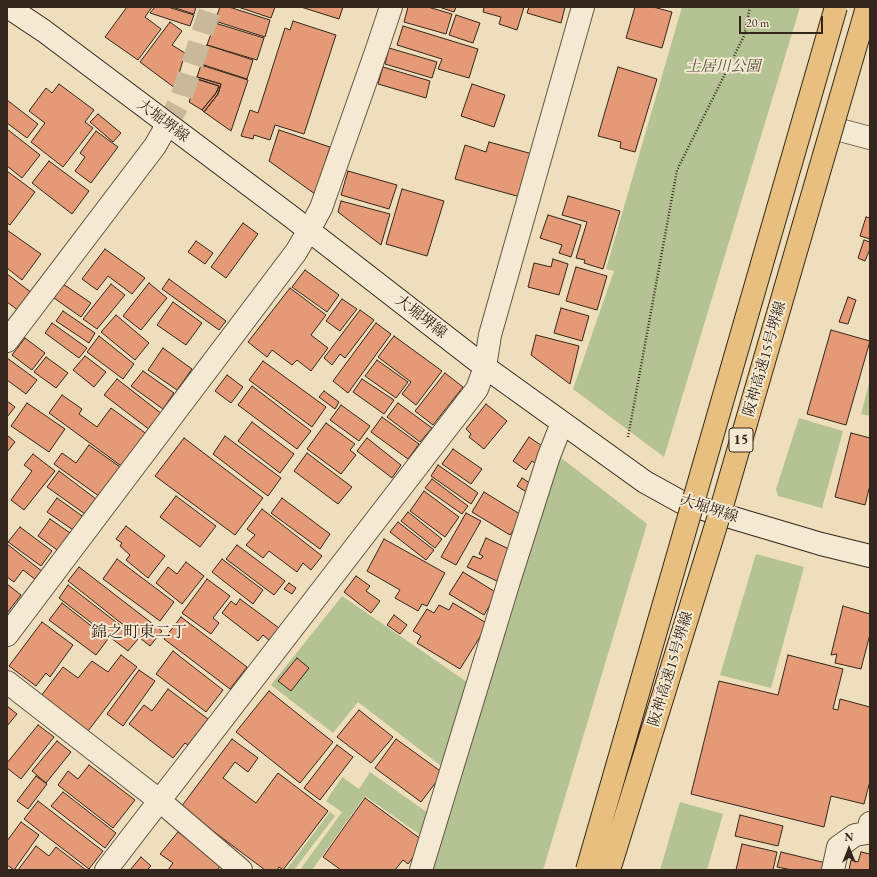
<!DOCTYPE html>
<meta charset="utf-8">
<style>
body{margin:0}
#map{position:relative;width:877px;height:877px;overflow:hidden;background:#eedebb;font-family:"EB Garamond",serif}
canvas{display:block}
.frame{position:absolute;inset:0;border:8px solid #35261b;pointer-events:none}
.north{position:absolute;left:829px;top:829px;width:40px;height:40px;-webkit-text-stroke:3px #f4ead3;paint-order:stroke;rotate:0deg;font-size:11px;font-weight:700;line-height:16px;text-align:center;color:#35261b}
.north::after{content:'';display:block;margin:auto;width:14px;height:18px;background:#35261b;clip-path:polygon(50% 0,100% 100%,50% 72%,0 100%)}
.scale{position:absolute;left:739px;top:16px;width:84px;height:18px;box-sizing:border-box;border:2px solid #35261b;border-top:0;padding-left:5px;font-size:12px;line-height:14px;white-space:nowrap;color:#35261b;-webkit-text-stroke:3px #f4ead3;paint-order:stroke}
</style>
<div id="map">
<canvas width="877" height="877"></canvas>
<div class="frame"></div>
<div class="north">N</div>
<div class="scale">20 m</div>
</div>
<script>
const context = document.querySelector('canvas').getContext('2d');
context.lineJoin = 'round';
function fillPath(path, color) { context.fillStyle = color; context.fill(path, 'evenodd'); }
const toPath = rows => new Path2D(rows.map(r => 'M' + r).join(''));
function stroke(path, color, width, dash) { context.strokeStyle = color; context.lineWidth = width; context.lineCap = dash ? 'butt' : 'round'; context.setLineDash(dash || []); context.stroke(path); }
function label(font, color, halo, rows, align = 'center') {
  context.font = font + ' "EB Garamond","Noto Serif JP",serif'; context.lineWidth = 4; context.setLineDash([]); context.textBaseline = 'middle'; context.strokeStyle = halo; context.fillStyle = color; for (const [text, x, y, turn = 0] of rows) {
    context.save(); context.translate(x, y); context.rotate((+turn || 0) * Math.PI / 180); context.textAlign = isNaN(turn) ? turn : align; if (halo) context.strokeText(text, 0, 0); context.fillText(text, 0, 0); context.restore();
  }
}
const green = toPath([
 [682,7,800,7,664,457,573,389,614,271,606,269],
 [870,379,870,416,861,414],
 [799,418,843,431,822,508,778,496,776,489],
 [560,457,647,524,543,870,430,870,554,462],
 [756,554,804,567,771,688,720,675],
 [342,596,467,682,445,769,358,702,333,733,271,685],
 [370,772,428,813,425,838,365,796,312,870,300,870,342,812,326,801,342,777,359,789],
 [680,802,723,814,707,870,660,870],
 [330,812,335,816,294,870,286,870]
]);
const building = toPath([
 [127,7,152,7,145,17,161,29,138,60,105,37,127,7],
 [155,7,168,7,194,15,190,26,150,13,155,7],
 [172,7,196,7,194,14,172,7],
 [220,7,229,7,270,20,265,37,215,21,220,7],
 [238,7,275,7,271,18,238,7],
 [301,7,343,7,339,19,301,7],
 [408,7,428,7,452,14,446,34,404,22,408,7],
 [439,7,456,7,454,12,439,7],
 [484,7,524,7,517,30,499,24,501,17,483,12,484,7],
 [529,7,565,7,561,23,527,13,529,7],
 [635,7,653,7,672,12,662,48,626,38,635,7],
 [456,15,480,23,473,43,449,35,456,15],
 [293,21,336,35,304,134,275,125,270,140,254,135,253,139,241,136,250,110,258,113,285,28,290,30,293,21],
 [170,22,182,31,172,45,185,53,175,88,140,62,170,22],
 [215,23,264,38,257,60,207,45,215,23],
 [403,26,478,49,469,78,438,69,442,59,397,45,403,26],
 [207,45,253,60,247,79,201,64,207,45],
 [389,48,437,62,432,78,385,64,389,48],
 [201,65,248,80,231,131,204,112,218,94,221,84,197,77,201,65],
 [383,67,430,81,426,98,378,84,383,67],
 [618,67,657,79,635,152,620,148,621,142,598,136,618,67],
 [197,77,221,84,218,94,204,112,202,110,216,93,219,86,197,79,197,77],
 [197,79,219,86,216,93,202,110,189,102,197,79],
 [59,84,94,110,85,122,93,128,63,167,31,142,45,123,29,111,46,88,52,93,59,84],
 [472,84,505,95,494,127,461,116,472,84],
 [7,100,38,124,27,138,7,123,7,100],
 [98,114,121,133,113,142,90,122,98,114],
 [7,129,40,155,22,178,7,166,7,129],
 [279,130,330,147,315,194,269,161,279,130],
 [96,131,118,147,91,183,75,171,85,157,80,153,96,131],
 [489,142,536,155,524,198,455,179,465,145,486,152,489,142],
 [49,161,89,191,72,214,32,183,49,161],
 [7,171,35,192,10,225,7,223,7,171],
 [348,171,397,185,389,209,341,195,348,171],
 [402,189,444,201,427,256,386,244,402,189],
 [568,196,620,211,603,269,584,263,585,260,576,258,587,222,562,215,568,196],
 [341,201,390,214,381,245,338,212,341,201],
 [548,215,581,225,571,257,559,253,562,245,540,238,548,215],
 [866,217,870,218,870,239,860,236,866,217],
 [243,223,258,234,226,278,211,267,243,223],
 [7,230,41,254,22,280,7,268,7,230],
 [864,240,870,242,870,249,865,261,858,258,864,240],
 [196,241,213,253,205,264,188,252,196,241],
 [105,249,145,278,132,294,108,276,97,290,82,279,105,249],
 [553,259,568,264,559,295,528,287,534,263,551,267,553,259],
 [576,267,607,276,597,310,566,301,576,267],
 [305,270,339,295,327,312,292,287,305,270],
 [7,274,32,293,19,311,7,302,7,274],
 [169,279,226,321,219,330,162,289,169,279],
 [149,283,167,298,141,330,123,316,149,283],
 [63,284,91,303,81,317,54,298,63,284],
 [111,284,125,295,97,329,83,319,111,284],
 [290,288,326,315,311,335,328,348,311,371,297,360,292,365,272,350,267,357,248,342,290,288],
 [848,297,856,300,848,324,839,322,848,297],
 [342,299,357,309,340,331,326,321,342,299],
 [173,302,202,323,186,345,157,325,173,302],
 [561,308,589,316,582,341,554,333,561,308],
 [360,310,374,320,345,358,340,354,332,365,324,358,360,310],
 [63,311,95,333,89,343,56,321,63,311],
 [116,315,149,343,135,360,101,332,116,315],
 [52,323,87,348,79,358,45,333,52,323],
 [376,323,391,334,348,393,333,381,376,323],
 [831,330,870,341,846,425,807,414,831,330],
 [536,335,579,346,570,384,531,355,536,335],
 [99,336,134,364,123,379,87,352,99,336],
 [394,336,442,371,416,405,402,394,411,382,378,357,394,336],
 [25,338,45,353,32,370,12,355,25,338],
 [163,348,192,369,177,390,148,370,163,348],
 [85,356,106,372,94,387,73,370,85,356],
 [46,357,68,373,56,388,34,372,46,357],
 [7,358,37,380,26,394,7,380,7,358],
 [377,360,408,382,396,398,365,376,377,360],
 [263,361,326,407,312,427,249,380,263,361],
 [143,371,174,393,163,409,131,386,143,371],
 [445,373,463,387,433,425,415,411,445,373],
 [227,375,243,387,231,403,215,391,227,375],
 [117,379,162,414,150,430,104,395,117,379],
 [362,379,394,400,384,414,353,392,362,379],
 [252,386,311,431,297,449,238,405,252,386],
 [324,391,339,402,335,409,319,397,324,391],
 [62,395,82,409,79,414,97,427,111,408,148,435,124,468,49,413,62,395],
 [7,401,15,407,7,417,7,401],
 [27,403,65,429,49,452,11,426,27,403],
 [398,403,432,428,420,442,387,417,398,403],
 [486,404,507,421,484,449,469,437,471,434,466,429,486,404],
 [341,405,370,426,359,441,330,420,341,405],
 [382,417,419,444,408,459,371,432,382,417],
 [252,422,294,454,280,473,238,441,252,422],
 [326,423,355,444,350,450,356,455,341,474,307,449,326,423],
 [851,433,870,438,870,485,865,505,835,497,851,433],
 [7,435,15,442,7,452,7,435],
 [225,436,281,478,268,496,213,454,225,436],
 [529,437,548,450,537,465,532,461,526,470,513,461,529,437],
 [184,438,263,498,235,535,155,476,184,438],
 [367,438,401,465,392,478,357,451,367,438],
 [89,445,123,469,103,499,54,464,62,453,76,463,89,445],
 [453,449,482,469,471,484,442,464,453,449],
 [307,453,352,487,338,504,294,471,307,453],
 [33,454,55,471,24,510,11,500,32,471,24,465,33,454],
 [438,465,478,493,471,504,431,476,438,465],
 [59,471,96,499,85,514,47,487,59,471],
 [522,478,533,485,528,493,517,486,522,478],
 [432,479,468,506,462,514,425,488,432,479],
 [424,491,459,517,445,537,410,511,424,491],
 [484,492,523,516,510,535,472,512,484,492],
 [176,496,216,526,200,547,160,517,176,496],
 [57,498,85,518,76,532,47,512,57,498],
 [282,498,330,534,320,549,271,513,282,498],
 [262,509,322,556,311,570,303,563,297,572,269,551,263,558,246,545,255,535,247,529,262,509],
 [408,512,442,539,435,548,401,521,408,512],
 [466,513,481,521,456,565,441,557,466,513],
 [50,519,73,535,60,552,38,536,50,519],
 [398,522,434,550,426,560,390,532,398,522],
 [126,526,165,556,148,578,126,560,130,555,120,546,122,543,116,539,126,526],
 [20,527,52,551,41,566,8,542,20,527],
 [486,538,511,550,497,581,467,567,473,556,481,559,483,556,479,554,486,538],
 [384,539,445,573,427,606,422,604,418,611,395,598,400,590,367,571,384,539],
 [7,544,43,572,36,580,23,570,14,582,7,577,7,544],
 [237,545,285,581,274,595,226,559,237,545],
 [117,559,174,602,160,621,103,579,117,559],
 [222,559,263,590,253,604,212,572,222,559],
 [186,562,204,576,182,604,156,583,168,567,177,574,186,562],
 [79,567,162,631,150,646,68,581,79,567],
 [463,572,497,593,484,615,449,594,463,572],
 [356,576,370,586,366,591,380,601,371,613,344,592,356,576],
 [207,579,230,596,213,618,219,623,211,634,182,613,207,579],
 [289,583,296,588,292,594,284,589,289,583],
 [7,584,21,595,7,613,7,584],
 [68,585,138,639,128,651,59,598,68,585],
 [240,599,279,628,269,640,263,635,258,641,222,613,231,601,236,605,240,599],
 [62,603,108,639,96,655,49,620,62,603],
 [453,603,488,624,460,669,417,643,421,636,413,631,427,609,434,613,439,605,449,610,453,603],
 [843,606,870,614,870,634,861,669,835,663,837,654,831,655,843,606],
 [394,615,407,625,400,634,387,625,394,615],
 [181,617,247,667,230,689,164,639,181,617],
 [42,622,73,645,50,677,46,673,36,686,9,666,42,622],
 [173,651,223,690,206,712,156,674,173,651],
 [121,655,137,667,88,731,41,696,63,667,78,678,92,661,108,672,121,655],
 [788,655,843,669,833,709,838,710,840,699,870,707,870,781,864,804,831,796,824,827,691,794,719,681,778,695,788,655],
 [297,658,309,668,291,691,278,681,297,658],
 [139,670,155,681,123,726,107,714,139,670],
 [168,689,208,719,188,745,185,743,173,758,129,724,144,705,152,711,168,689],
 [269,691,333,742,300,783,236,732,269,691],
 [7,706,17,714,7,726,7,706],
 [359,710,393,737,371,763,337,737,359,710],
 [38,725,54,737,21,779,7,768,7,763,38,725],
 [232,739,258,758,248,772,235,762,223,778,256,803,278,773,328,811,283,870,279,867,277,870,265,870,181,807,232,739],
 [396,739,443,773,421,802,375,768,396,739],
 [57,741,71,752,46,783,32,771,57,741],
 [337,745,353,757,320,800,304,788,337,745],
 [89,765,135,800,113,828,58,785,68,771,78,779,89,765],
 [36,776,47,784,28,809,17,801,36,776],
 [63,792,116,833,105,848,51,806,63,792],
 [365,798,425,842,408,864,403,860,395,870,341,870,323,857,365,798],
 [38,801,103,851,89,869,24,819,38,801],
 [740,815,783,826,778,846,735,836,740,815],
 [21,822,39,835,14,870,7,865,7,841,21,822],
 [178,832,221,865,217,870,168,870,173,863,160,854,178,832],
 [742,844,777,852,773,870,736,870,742,844],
 [36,846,49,856,56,847,86,870,18,870,36,846],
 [781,852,826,863,824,870,792,870,777,867,781,852],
 [861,852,870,854,870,870,849,870,851,860,858,862,861,852],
 [141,857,151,866,147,870,130,870,141,857]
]);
const streetTunnel = toPath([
 [167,125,180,101,211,7]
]);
const path = toPath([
 [628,437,677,170,744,36,750,7]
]);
const street = toPath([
 [840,130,870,138],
 [7,341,155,146,167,125],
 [7,635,296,252,309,230,321,208,377,49,391,7],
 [7,682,160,801,241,870],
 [106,870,477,389,485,367,490,335,583,7],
 [421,870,510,578,549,456,562,423],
 [833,870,838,847,855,835,867,833,870,823]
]);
const secondary = toPath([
 [8,7,44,31,289,215,485,367,645,482,683,503,821,544,870,556]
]);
const highwayBridge = toPath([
 [587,870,836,7],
 [609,870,722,506,867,7]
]);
const shields = [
 [741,440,24]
];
const shieldNames = [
 ["15",741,440]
];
const parkNames = [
 ["土居川公園",723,67]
];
const streetNames = [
 ["大堀堺線",163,121,37],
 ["大堀堺線",421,317,38],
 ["阪神高速15号堺線",765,359,-74],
 ["大堀堺線",709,509,18],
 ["阪神高速15号堺線",671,669,-73]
];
const neighbourhoodNames = [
 ["錦之町東二丁",139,633]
];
fillPath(green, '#b5c293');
fillPath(building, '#e49a77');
stroke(building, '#35261b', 1);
stroke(streetTunnel, '#c9b99b', 22, [22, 11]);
stroke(street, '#635443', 24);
stroke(secondary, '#35261b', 24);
stroke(path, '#35261b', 2.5, [1, 2]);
stroke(street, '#f4ead3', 22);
stroke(secondary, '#f4ead3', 22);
stroke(highwayBridge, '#35261b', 24, []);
stroke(highwayBridge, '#e7bf7e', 22);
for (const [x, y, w] of shields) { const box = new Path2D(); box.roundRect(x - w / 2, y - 12, w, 24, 3); context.fillStyle = '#f4ead3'; context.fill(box); stroke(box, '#35261b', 1); }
label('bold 14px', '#35261b', null, shieldNames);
label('italic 15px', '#554d39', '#f4ead3', parkNames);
label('15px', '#35261b', '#f4ead3', streetNames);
label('16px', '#35261b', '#f4ead3', neighbourhoodNames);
</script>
